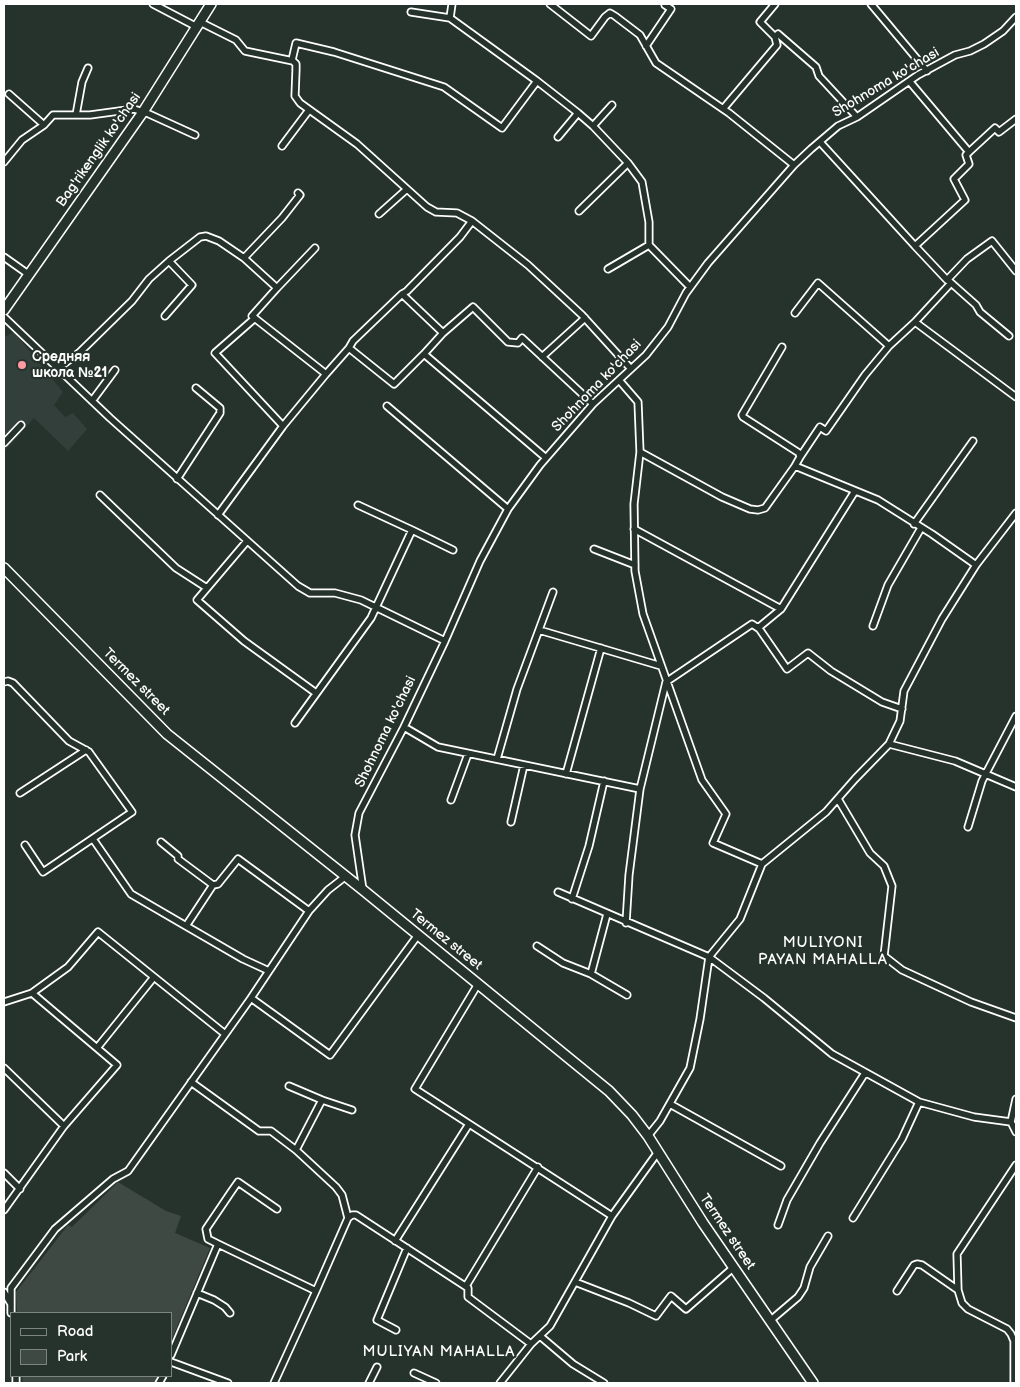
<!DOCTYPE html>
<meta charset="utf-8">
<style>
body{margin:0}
#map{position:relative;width:1020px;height:1387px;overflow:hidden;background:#26332d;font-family:"Balsamiq Sans",sans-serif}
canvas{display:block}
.frame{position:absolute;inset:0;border:5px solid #fff;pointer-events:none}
.legend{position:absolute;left:10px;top:1312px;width:162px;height:65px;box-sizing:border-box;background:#26332d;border:1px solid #7d8581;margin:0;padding:6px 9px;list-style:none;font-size:15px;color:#fff}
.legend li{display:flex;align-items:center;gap:10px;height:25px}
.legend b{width:25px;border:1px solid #7d8581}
</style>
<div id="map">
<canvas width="1020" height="1387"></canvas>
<div class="frame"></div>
<ul class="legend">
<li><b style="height:6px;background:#26332d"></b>Road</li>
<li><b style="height:14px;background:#3e4944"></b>Park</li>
</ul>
</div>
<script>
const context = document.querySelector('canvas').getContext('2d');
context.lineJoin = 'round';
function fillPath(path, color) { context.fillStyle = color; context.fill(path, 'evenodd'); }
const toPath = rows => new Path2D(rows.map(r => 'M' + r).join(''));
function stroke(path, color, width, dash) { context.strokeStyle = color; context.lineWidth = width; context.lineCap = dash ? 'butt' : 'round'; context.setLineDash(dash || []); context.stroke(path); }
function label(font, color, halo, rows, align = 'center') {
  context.font = font + ' "Balsamiq Sans",sans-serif'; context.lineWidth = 4.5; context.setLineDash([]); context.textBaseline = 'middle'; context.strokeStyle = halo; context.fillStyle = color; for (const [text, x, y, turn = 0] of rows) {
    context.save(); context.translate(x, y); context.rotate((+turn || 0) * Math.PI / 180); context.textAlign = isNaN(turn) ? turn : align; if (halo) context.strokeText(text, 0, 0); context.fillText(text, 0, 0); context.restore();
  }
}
const built = toPath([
 [14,332,63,392,54,405,65,417,73,413,87,429,68,451,34,418,4,452,4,337]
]);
const green = toPath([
 [118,1182,166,1211,181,1216,175,1233,210,1248,171,1341,171,1313,17,1313,16,1292,68,1225,72,1227],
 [22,1376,157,1376,154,1383,23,1383]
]);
const minor = toPath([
 [153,4,197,27],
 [550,4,591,36,605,17,610,13,615,16,640,35,656,63,729,113,794,165],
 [871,4,927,71],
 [411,12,450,18,537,81],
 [450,18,452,4],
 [200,22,236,40,245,51,293,61,296,64,296,70,295,96,300,103,357,144,427,207,436,212,457,213,472,221,528,265,582,315,631,369],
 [775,37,778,34,816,67,819,76,857,117],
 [646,46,671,9,665,5,666,4],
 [292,60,296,43,334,52,444,87,502,128,537,81,578,113],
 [88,68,82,82,76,115,90,115,134,109,149,114,195,135],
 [9,94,44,125,53,115,76,115],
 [612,105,593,126,628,163,642,182,649,222,649,245,690,287],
 [723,109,777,45,775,37,760,22,775,4],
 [558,137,578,113,593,126],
 [820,142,915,246,965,200,954,179,969,164,966,155,969,152,910,82],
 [282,146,309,110],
 [969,152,995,128,999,132,1016,119],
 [4,162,22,140,44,125],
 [579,211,628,163],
 [379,214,407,189],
 [915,246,947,280,967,259,992,241,1016,271],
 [4,257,28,274],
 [244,258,282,218,300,195,298,193],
 [608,269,649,245],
 [949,281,976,305,980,312,1009,336],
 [277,288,315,248],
 [402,294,443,333,424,354],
 [795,313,818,283,889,346],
 [165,316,192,285,169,261,200,237,206,236,219,241,244,258,277,288,252,316,326,374,283,426],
 [4,317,110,418,298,586,310,593,335,593,361,600,445,641],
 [915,322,1016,397],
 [443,333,473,307,508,342,518,343,522,338,593,404],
 [782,347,742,415,743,417,799,453,800,457,795,466],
 [349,348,353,341,402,294,407,291,460,237,472,221],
 [542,357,585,318],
 [57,369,80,352,132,301,149,279,169,261],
 [326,374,349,348,394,384,424,354,546,458],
 [619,380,638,402,640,452,722,497,750,509,758,510,765,508,795,466,878,500,932,534,976,565],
 [92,401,115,370],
 [387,406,508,509],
 [4,443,21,425],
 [640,452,634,504,635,571,643,614,702,780,726,814,713,843,762,864],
 [800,457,820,427,826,431,865,375,889,346,915,322,951,283],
 [177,479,220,413,220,408,196,388],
 [100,495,176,568,207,588],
 [218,515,283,426,215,353,255,318],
 [914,524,973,441],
 [634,529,781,609,855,491],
 [412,530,453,550],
 [247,541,197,600,244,641,316,693],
 [594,549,635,565],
 [873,626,888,585,921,528],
 [758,627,787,669,808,653,831,671,882,702,902,709],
 [539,630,661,666],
 [4,682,8,681,13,683,69,741,89,752,132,812,43,872,25,845],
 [295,723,371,618,412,530,358,505],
 [404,727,438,747,640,789],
 [889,744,955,761,1016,787],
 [497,759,517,689,553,592],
 [566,774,601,648],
 [20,793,86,750],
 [838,799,870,853,884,866,892,886,884,956,902,970,971,1002,1016,1018],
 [451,800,468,754],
 [511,822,524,765],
 [968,827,982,781,1016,716],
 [93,839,131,894,186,926],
 [161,842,178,856,178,859,213,885,186,926,243,959,269,971],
 [213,885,218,884,238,859,309,911],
 [363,890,355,835,359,813,404,727,445,641,480,561,508,509,540,465,593,404,646,355,668,327,686,293,708,263,794,165,811,149,838,126,857,117,918,75,955,55,970,51,984,44,1003,31,1016,17],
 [558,892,709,957,764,998,832,1054,919,1102,902,1139,853,1218],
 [572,899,589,846,604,781],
 [607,914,591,974,627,995],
 [626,923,629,875,640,789,666,682,752,624,758,628,781,609],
 [537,946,563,963,591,974],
 [478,984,415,1089,612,1216],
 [32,993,97,1048],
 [251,998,330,1055,418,935],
 [4,1002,32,993,68,967,98,932,225,1034],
 [4,1068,64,1126],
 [191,1082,259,1131,271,1131,296,1150,322,1100],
 [289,1086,322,1100,352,1110],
 [919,1102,974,1117,1011,1122,1016,1099],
 [670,1104,781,1166],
 [1011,1122,1016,1132],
 [648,1136,660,1121,690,1068,700,1019,709,957,740,919,762,864,826,812,855,779,889,744,900,721,904,691,942,619,976,565,1016,513],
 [296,1150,336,1187,342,1195,348,1218],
 [4,1173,20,1189],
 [4,1210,64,1126,117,1065,97,1048,154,977],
 [778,1225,787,1200,820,1143,865,1073],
 [395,1241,469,1124],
 [218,1244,316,1291],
 [575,1282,629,1303,656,1316,671,1296,686,1309,734,1267],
 [466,1286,538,1167],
 [958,1290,957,1254,1016,1165],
 [897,1291,914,1265,917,1264,922,1265,958,1290,962,1303,968,1309,1007,1329,1011,1334,1014,1341,1014,1383],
 [4,1292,11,1304],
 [197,1293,214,1300,225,1307,230,1313],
 [11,1313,11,1288,55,1229,113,1179,128,1171,251,998,309,911,328,890,346,876],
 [771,1320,798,1297,804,1288,810,1267,828,1236],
 [396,1330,377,1320,407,1248],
 [540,1336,573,1364,604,1383],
 [171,1355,218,1244,208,1239,206,1229,231,1192,238,1182,277,1209],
 [171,1362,228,1383],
 [414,1373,436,1383],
 [16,1376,16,1383],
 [159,1383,163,1376],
 [274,1383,316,1291,348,1218,352,1215,356,1215,468,1288,468,1297,531,1344],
 [369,1383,377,1367],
 [500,1383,531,1344,550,1326,612,1216,658,1152]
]);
const secondary = toPath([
 [4,310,143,112,211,4],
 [4,568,167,734,363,890,609,1091,632,1115,648,1136,703,1223,813,1383]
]);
const markers = [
 [22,365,5,"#ff9aa2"]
];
const streetNames = [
 ["Shohnoma ko'chasi",886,83,-31],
 ["Bag'rikenglik ko'chasi",99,150,-55],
 ["Shohnoma ko'chasi",597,386,-46],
 ["Termez street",136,682,45],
 ["Shohnoma ko'chasi",386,732,-64],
 ["Termez street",446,940,39],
 ["Termez street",727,1232,56]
];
const poiNames = [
 ["Средняя",32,357],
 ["школа №21",32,373]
];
const neighbourhoodNames = [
 ["MULIYONI",823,943],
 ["PAYAN MAHALLA",823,960],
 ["MULIYAN MAHALLA",439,1352]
];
fillPath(built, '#333f3a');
fillPath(green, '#3e4944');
stroke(minor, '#fff', 9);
stroke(secondary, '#fff', 12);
stroke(minor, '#26332d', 5.5);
stroke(secondary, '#26332d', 9);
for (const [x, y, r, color] of markers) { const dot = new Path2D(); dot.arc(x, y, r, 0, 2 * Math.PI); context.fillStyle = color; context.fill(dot); stroke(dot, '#26332d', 2); }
label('14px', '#fff', '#26332d', streetNames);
label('bold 14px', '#fff', '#26332d', poiNames, 'left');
context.letterSpacing = '1px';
label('15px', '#fff', '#26332d', neighbourhoodNames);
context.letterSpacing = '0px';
</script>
